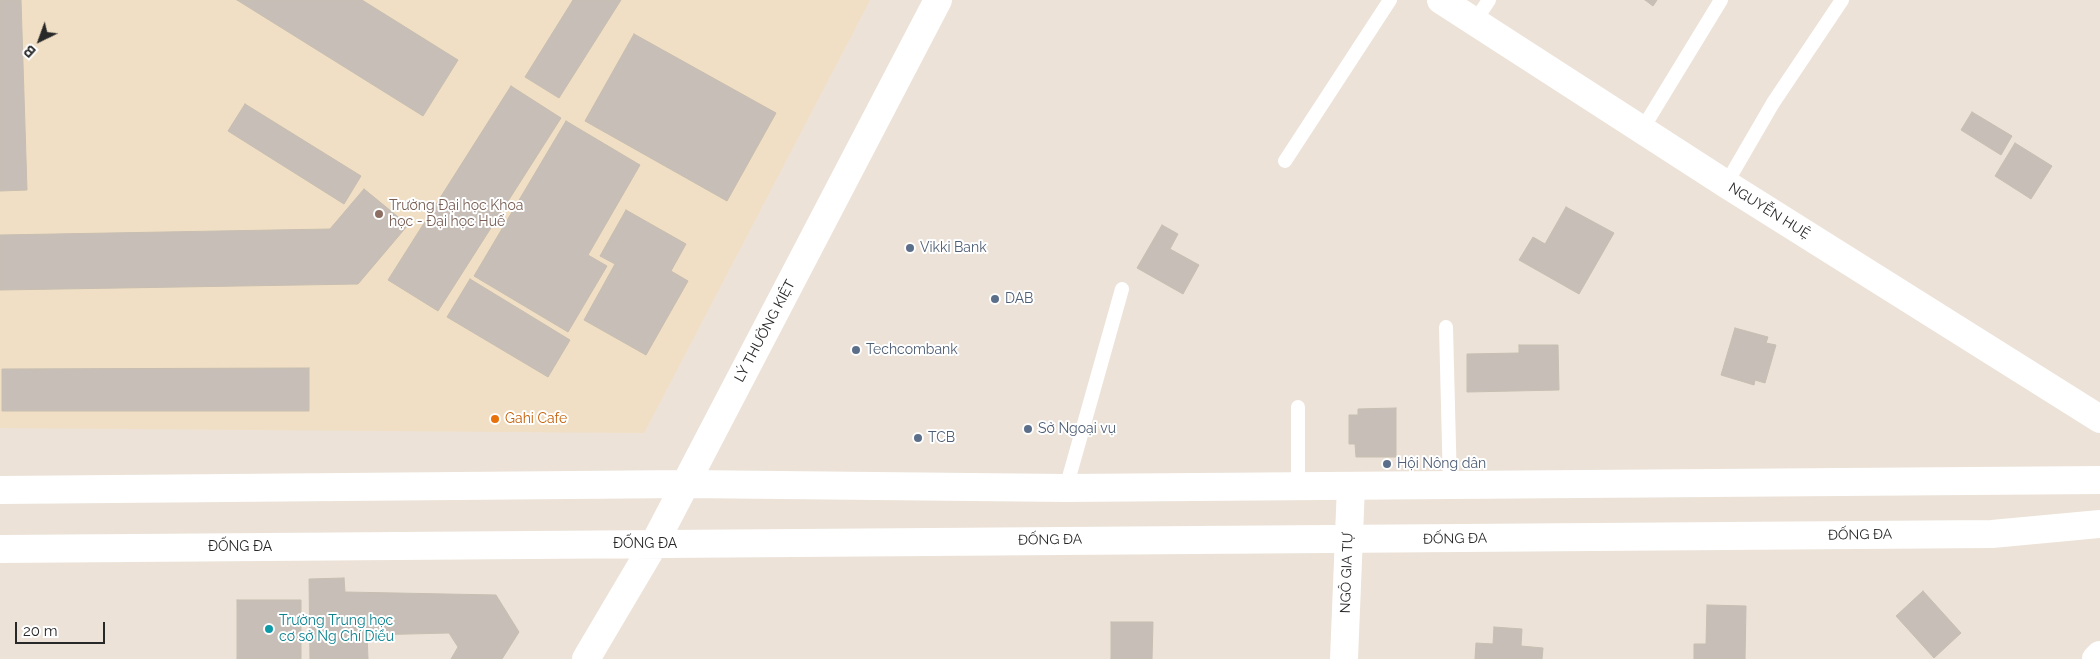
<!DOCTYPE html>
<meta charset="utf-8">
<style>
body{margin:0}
#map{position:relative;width:2100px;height:659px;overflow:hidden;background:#ece2d7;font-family:Raleway,sans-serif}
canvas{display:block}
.north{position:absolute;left:15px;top:15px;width:50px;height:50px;-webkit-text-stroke:4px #fff;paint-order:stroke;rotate:222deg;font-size:14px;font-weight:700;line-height:20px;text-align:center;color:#282828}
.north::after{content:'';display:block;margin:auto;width:18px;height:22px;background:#282828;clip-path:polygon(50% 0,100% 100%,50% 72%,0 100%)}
.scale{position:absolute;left:15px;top:622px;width:90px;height:22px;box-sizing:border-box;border:2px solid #282828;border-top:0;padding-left:6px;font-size:15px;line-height:18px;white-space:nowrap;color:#282828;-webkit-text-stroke:4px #fff;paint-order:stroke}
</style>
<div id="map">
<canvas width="2100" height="659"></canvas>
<div class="north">B</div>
<div class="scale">20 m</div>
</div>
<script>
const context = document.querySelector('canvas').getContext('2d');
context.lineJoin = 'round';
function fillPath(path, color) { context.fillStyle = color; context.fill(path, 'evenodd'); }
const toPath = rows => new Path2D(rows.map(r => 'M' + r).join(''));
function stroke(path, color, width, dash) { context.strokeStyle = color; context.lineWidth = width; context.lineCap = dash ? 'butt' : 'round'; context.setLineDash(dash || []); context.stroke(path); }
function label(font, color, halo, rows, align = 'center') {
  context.font = font + ' Raleway,sans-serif'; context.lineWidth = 4; context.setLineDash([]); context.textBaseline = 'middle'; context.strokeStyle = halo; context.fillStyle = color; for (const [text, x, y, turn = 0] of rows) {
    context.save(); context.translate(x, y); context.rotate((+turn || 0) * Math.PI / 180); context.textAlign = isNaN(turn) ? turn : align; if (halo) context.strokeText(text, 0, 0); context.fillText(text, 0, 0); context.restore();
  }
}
const education = toPath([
 [0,0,870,0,644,433,0,428]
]);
const building = toPath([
 [0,0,21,0,27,190,0,191,0,0],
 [237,0,362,0,458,60,423,116,237,0],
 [573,0,621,0,559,98,525,77,573,0],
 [1645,0,1657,0,1653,6,1645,0],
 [634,34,776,113,727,201,585,121,634,34],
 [511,86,561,118,438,311,388,280,511,86],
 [245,104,361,176,344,204,228,131,245,104],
 [1972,112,2012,136,2001,155,1961,130,1972,112],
 [566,121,640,165,588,255,607,266,568,332,474,276,566,121],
 [2015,143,2052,166,2031,199,1995,176,2015,143],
 [364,189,408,225,358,284,0,290,0,235,330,229,364,189],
 [1566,207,1614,233,1579,294,1519,260,1533,237,1545,244,1566,207],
 [626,210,686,244,671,271,688,281,646,355,584,320,615,264,600,256,626,210],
 [1162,225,1178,234,1170,249,1199,265,1183,294,1137,268,1162,225],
 [470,279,570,340,548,377,447,317,470,279],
 [1735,328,1768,337,1766,343,1776,345,1765,383,1755,380,1754,385,1721,375,1735,328],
 [1519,345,1558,345,1559,390,1467,392,1467,354,1519,353,1519,345],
 [309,368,309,411,2,411,2,369,309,368],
 [1396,408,1396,457,1356,457,1355,444,1349,444,1349,415,1358,415,1358,409,1396,408],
 [344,578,345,592,496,595,519,632,502,659,451,659,458,647,449,633,367,635,368,659,310,659,309,579,344,578],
 [1923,591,1961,633,1934,658,1896,616,1923,591],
 [237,600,301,600,301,659,237,659,237,600],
 [1707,605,1746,606,1745,659,1694,659,1694,644,1706,644,1707,605],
 [1111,622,1153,622,1152,659,1111,659,1111,622],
 [1494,627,1522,629,1521,646,1543,648,1542,659,1475,659,1476,643,1493,644,1494,627]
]);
const service = toPath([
 [1475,21,1489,0],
 [1643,128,1721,0],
 [1285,161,1390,0],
 [1726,184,1773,103,1842,0],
 [1446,327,1450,485],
 [1298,407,1298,487],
 [1066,488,1122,289]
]);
const minor = toPath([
 [1344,659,1351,486],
 [2096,659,2100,655]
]);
const tertiary = toPath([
 [0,490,685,484,1066,488,2100,480],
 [0,549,1992,534,2100,524],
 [586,659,654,544,938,0]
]);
const secondary = toPath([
 [1441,0,1726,184,2100,419]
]);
const markers = [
 [379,214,5,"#8d6e63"],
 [910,248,5,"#5c6f8a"],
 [995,299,5,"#5c6f8a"],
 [856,350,5,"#5c6f8a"],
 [495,419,5,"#e8710a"],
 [1028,429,5,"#5c6f8a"],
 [918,438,5,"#5c6f8a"],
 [1387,464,5,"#5c6f8a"],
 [269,629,5,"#0f9aa8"]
];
const educationNames = [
 ["Trường Đại học Khoa",389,206],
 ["học - Đại học Huế",389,222]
];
const streetNames = [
 ["NGUYỄN HUỆ",1769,211,32],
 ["LÝ THƯỜNG KIỆT",765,331,-62],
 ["ĐỐNG ĐA",1860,535,-1],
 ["ĐỐNG ĐA",1455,539,-1],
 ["ĐỐNG ĐA",1050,540,-1],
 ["ĐỐNG ĐA",645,544],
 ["ĐỐNG ĐA",240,547],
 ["NGÔ GIA TỰ",1347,573,-88]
];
const serviceNames = [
 ["Vikki Bank",920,248],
 ["DAB",1005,299],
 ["Techcombank",866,350],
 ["Sở Ngoại vụ",1038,429],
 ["TCB",928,438],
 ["Hội Nông dân",1397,464]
];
const foodNames = [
 ["Gahi Cafe",505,419]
];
const cultureNames = [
 ["Trường Trung học",279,621],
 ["cơ sở Ng Chí Diểu",279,637]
];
fillPath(education, '#f0dfc4');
fillPath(building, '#c7bfb7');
stroke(building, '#c7beb1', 1);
stroke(service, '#fff', 14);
stroke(minor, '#fff', 28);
stroke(tertiary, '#fff', 28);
stroke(secondary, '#fff', 28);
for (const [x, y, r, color] of markers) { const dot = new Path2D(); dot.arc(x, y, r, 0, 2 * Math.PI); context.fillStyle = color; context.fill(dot); stroke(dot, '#fff', 2); }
label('14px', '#785e54', '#fff', educationNames, 'left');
label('14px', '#282828', '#fff', streetNames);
label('14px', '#4e5e75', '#fff', serviceNames, 'left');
label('14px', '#c56008', '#fff', foodNames, 'left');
label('14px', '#0d838f', '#fff', cultureNames, 'left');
</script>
